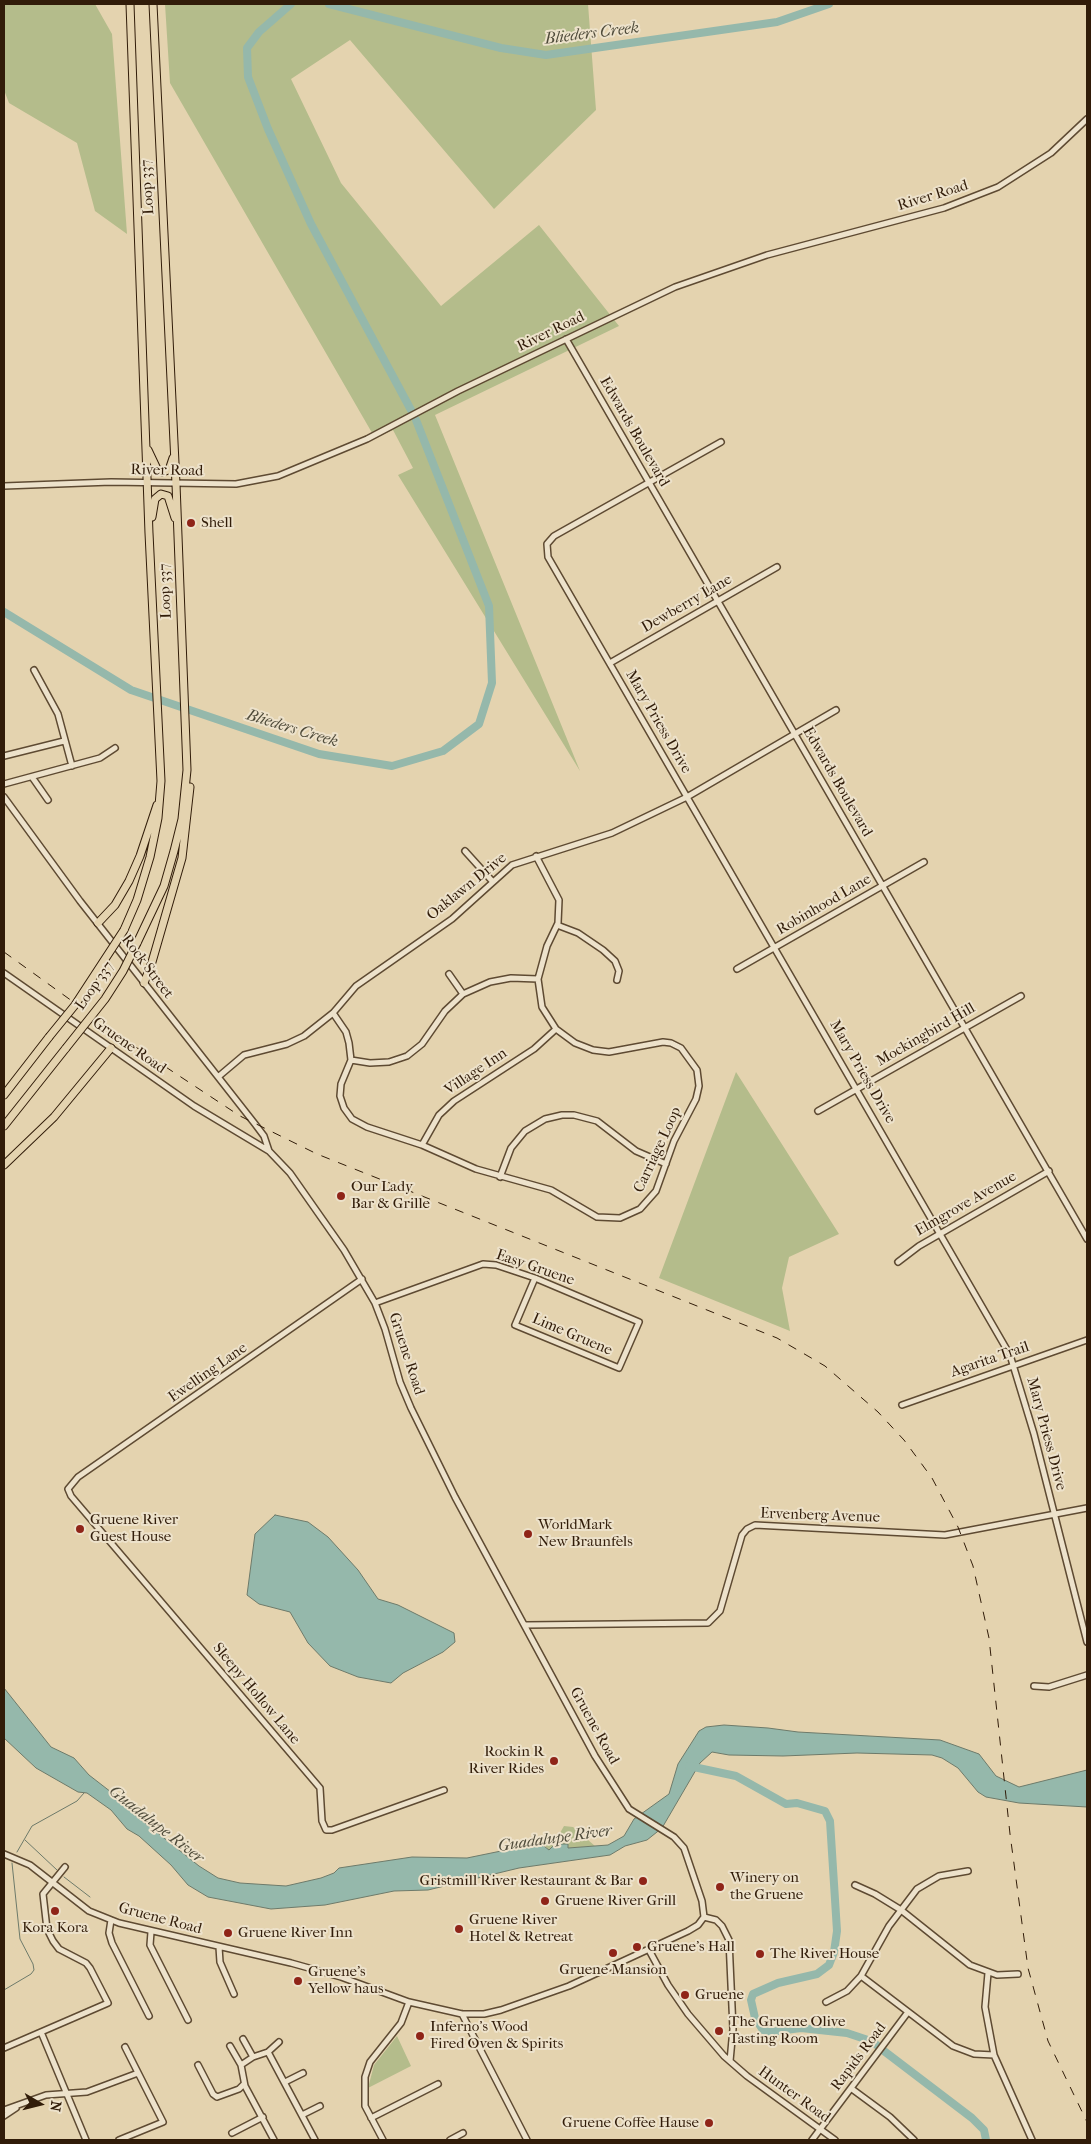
<!DOCTYPE html>
<style>
body{margin:0}
#map{position:relative;width:1091px;height:2144px;overflow:hidden;background:#e4d3af;font-family:"IM FELL French Canon",serif}
canvas{display:block}
.frame{position:absolute;inset:0;border:5px solid #311c09;pointer-events:none}
.north{position:absolute;left:15px;top:2079px;width:50px;height:50px;-webkit-text-stroke:4px #ede2cb;paint-order:stroke;rotate:98deg;font-size:14px;font-weight:700;line-height:20px;text-align:center;color:#311c09}
.north::after{content:'';display:block;margin:auto;width:18px;height:22px;background:#311c09;clip-path:polygon(50% 0,100% 100%,50% 72%,0 100%)}
</style>
<div id="map">
<canvas width="1091" height="2144"></canvas>
<div class="frame"></div>
<div class="north">N</div>
</div>
<script>
const context = document.querySelector('canvas').getContext('2d');
context.lineJoin = 'round';
function fillPath(path, color) { context.fillStyle = color; context.fill(path, 'evenodd'); }
const toPath = rows => new Path2D(rows.map(r => 'M' + r).join(''));
function stroke(path, color, width, dash) { context.strokeStyle = color; context.lineWidth = width; context.lineCap = dash ? 'butt' : 'round'; context.setLineDash(dash || []); context.stroke(path); }
function label(font, color, halo, rows, align = 'center') {
  context.font = font + ' "IM FELL French Canon",serif'; context.lineWidth = 4; context.setLineDash([]); context.textBaseline = 'middle'; context.strokeStyle = halo; context.fillStyle = color; for (const [text, x, y, turn = 0] of rows) {
    context.save(); context.translate(x, y); context.rotate((+turn || 0) * Math.PI / 180); context.textAlign = isNaN(turn) ? turn : align; if (halo) context.strokeText(text, 0, 0); context.fillText(text, 0, 0); context.restore();
  }
}
const green = toPath([
 [4,4,95,4,112,34,127,234,95,211,77,143,9,103,4,90],
 [165,4,588,4,596,110,494,209,350,40,291,79,341,183,441,306,539,225,619,326,435,415,580,771,398,475,413,468,393,430,375,438,170,83],
 [736,1072,839,1234,789,1257,782,1288,790,1331,659,1278],
 [564,1826,573,1827,595,1846,568,1848,568,1844,549,1850,544,1845,554,1841,570,1841,570,1836,560,1833],
 [397,2036,411,2066,368,2088,374,2065]
]);
const water = toPath([
 [275,1515,308,1522,328,1537,358,1570,378,1599,398,1605,454,1633,455,1642,443,1652,403,1673,391,1683,358,1677,330,1666,308,1643,290,1612,259,1604,247,1595,255,1534,275,1515],
 [4,1688,51,1747,74,1758,89,1775,120,1799,134,1814,199,1866,218,1878,240,1883,286,1886,321,1878,334,1873,339,1868,412,1857,467,1858,540,1843,549,1850,555,1844,568,1844,568,1848,608,1845,624,1836,634,1819,669,1794,678,1764,699,1731,706,1727,724,1725,768,1728,798,1732,940,1740,979,1754,996,1776,1019,1787,1087,1770,1087,1807,1019,1803,986,1797,978,1792,958,1768,942,1758,932,1755,857,1753,783,1756,729,1755,712,1752,700,1763,662,1828,647,1840,625,1846,610,1855,519,1868,428,1890,394,1891,325,1905,271,1909,208,1897,188,1885,171,1865,139,1836,127,1829,111,1810,87,1793,78,1792,36,1768,4,1738,4,1688]
]);
const stream = toPath([
 [25,1840,57,1870],
 [17,1852,32,1826,77,1801,84,1793],
 [64,1877,90,1897],
 [4,1990,31,1974,34,1970,33,1964,20,1939,12,1863]
]);
const river = toPath([
 [291,4,259,32,247,48,248,77,268,129,311,224,411,410],
 [329,4,501,48,546,55,777,22,829,4],
 [4,612,131,690,319,754,392,766,443,751,479,724,492,683,489,606,416,420],
 [689,1766,736,1776,786,1804,797,1803,825,1811,830,1821,837,1931,834,1952,829,1965,817,1974,778,1983,753,1994,751,2000,755,2018,763,2030,770,2032,801,2028,847,2033,871,2041,878,2046],
 [884,2051,972,2118,984,2130,986,2140]
]);
const minor = toPath([
 [566,339,1087,1239],
 [721,442,554,536,547,544,548,557,1010,1355,1034,1434,1087,1642],
 [4,486,111,482,236,484,278,476,367,439,458,391,675,287,767,255,944,208,998,187,1051,153,1087,119],
 [610,663,777,567],
 [34,670,58,714,72,766],
 [4,756,64,741],
 [32,777,48,800],
 [4,784,100,758,115,748],
 [4,797,80,901,255,1124,264,1136,269,1151],
 [465,851,493,882],
 [557,925,578,933,603,950,615,961,619,971,617,980],
 [737,969,924,862],
 [4,973,194,1106,269,1151,290,1173,344,1250,375,1303,385,1329,400,1382,411,1408,455,1497,595,1756,629,1809,674,1837,684,1848,702,1901,704,1917,698,1925,688,1931,569,1986,501,2010,484,2014,462,2014,409,2002,341,1977,291,1963,119,1923,89,1911,30,1865,4,1854],
 [449,974,463,994],
 [333,1013,346,1032,349,1043,351,1060,341,1084,340,1096,344,1108,352,1119,367,1127,422,1145,476,1169,551,1190,597,1217,620,1218,640,1209,656,1191,674,1141,696,1099,699,1086,697,1070,681,1048,671,1043,663,1042,609,1052,593,1050,575,1043,556,1029,542,1007,538,979,547,946,558,923,559,900,536,856],
 [351,1060,370,1063,389,1062,407,1056,422,1044,445,1011,463,994,490,982,511,978,538,979],
 [218,1077,244,1055,287,1044,304,1036,333,1013,356,986,452,919,512,865,612,833,687,797,836,710],
 [818,1111,1021,996],
 [422,1145,439,1115,454,1101,534,1049,556,1029],
 [500,1177,511,1148,525,1131,545,1119,562,1115,574,1115,597,1121,636,1151,666,1164],
 [898,1262,919,1246,1049,1171],
 [362,1279,78,1477,68,1489,71,1496,320,1788,322,1821,326,1830,332,1830,444,1790],
 [375,1303,483,1264,496,1265,535,1278,639,1322,619,1368,515,1325,535,1278],
 [902,1405,1087,1340],
 [526,1625,708,1623,720,1611,742,1535,747,1529,755,1525,945,1535,1087,1508],
 [1034,1686,1049,1687,1087,1675],
 [855,1885,875,1894,901,1910,970,1965,997,1975,1018,1974],
 [704,1917,716,1920,722,1926,729,1940,733,2029,730,2061],
 [111,1920,109,1933,112,1943,149,2016],
 [151,1932,150,1945,188,2020],
 [219,1947,220,1962,234,1994],
 [649,1950,668,1985,688,2014,724,2056,747,2076,835,2140],
 [988,1973,985,2007,994,2055,1032,2140],
 [861,1976,953,2046,974,2054,994,2055],
 [826,2002,847,1991,861,1976,889,1926,917,1889,939,1876,968,1871],
 [462,2014,527,2140],
 [41,2032,86,2140],
 [243,2039,253,2057],
 [279,2042,268,2052,315,2140],
 [230,2046,241,2065],
 [4,2048,108,2003,90,1968,86,1963,59,1949,53,1941,47,1929,43,1894,65,1867],
 [268,2052,253,2057,241,2065,245,2086,274,2140],
 [198,2065,213,2094,217,2097,239,2089,244,2084],
 [285,2082,303,2073],
 [852,2089,890,2117,914,2140],
 [4,2110,46,2095,87,2092,138,2073],
 [302,2115,320,2106],
 [4,2116,16,2108],
 [371,2118,438,2084],
 [232,2133,263,2117],
 [119,2140,163,2122,125,2047],
 [383,2140,365,2106,365,2077,370,2062,401,2023,409,2002],
 [450,2140,463,2133],
 [812,2140,908,2012]
]);
const major = toPath([
 [148,450,157,469,162,472,169,470,173,458],
 [152,517,155,499,161,494,168,496,175,518],
 [98,923,115,905,129,881,140,856,157,805],
 [124,930,137,900,150,857,158,818,161,781,149,533,130,4],
 [137,943,164,886,174,851,182,819,187,770,176,484,153,4],
 [144,983,152,962,182,858,190,787],
 [4,1095,49,1037],
 [4,1126,66,1048],
 [4,1165,54,1117,111,1048]
]);
const rail = toPath([
 [4,952,140,1050,240,1116,317,1154,777,1338,825,1366,878,1412,904,1440,932,1478,958,1527,973,1566,989,1638,1010,1834,1028,1968,1048,2041,1087,2122]
]);
const majorBridge = toPath([
 [49,1037,75,1005,124,930],
 [66,1048,105,999,123,971,137,943]
]);
const markers = [
 [191,523,5,"#8f2418"],
 [341,1196,5,"#8f2418"],
 [80,1529,5,"#8f2418"],
 [528,1534,5,"#8f2418"],
 [554,1761,5,"#8f2418"],
 [643,1881,5,"#8f2418"],
 [720,1887,5,"#8f2418"],
 [545,1901,5,"#8f2418"],
 [55,1911,5,"#8f2418"],
 [459,1929,5,"#8f2418"],
 [228,1933,5,"#8f2418"],
 [637,1947,5,"#8f2418"],
 [613,1953,5,"#8f2418"],
 [760,1954,5,"#8f2418"],
 [298,1981,5,"#8f2418"],
 [685,1995,5,"#8f2418"],
 [719,2031,5,"#8f2418"],
 [420,2036,5,"#8f2418"],
 [709,2123,5,"#8f2418"]
];
const streetNames = [
 ["Loop 337",148,187,-93],
 ["River Road",933,196,-17],
 ["River Road",551,332,-26],
 ["Edwards Boulevard",634,432,60],
 ["River Road",167,471,1],
 ["Loop 337",166,591,-92],
 ["Dewberry Lane",687,604,-30],
 ["Mary Priess Drive",658,722,60],
 ["Edwards Boulevard",837,782,60],
 ["Oaklawn Drive",467,887,-39],
 ["Robinhood Lane",824,905,-30],
 ["Rock Street",147,967,53],
 ["Loop 337",95,986,-55],
 ["Mockingbird Hill",926,1035,-30],
 ["Gruene Road",129,1046,35],
 ["Village Inn",476,1072,-34],
 ["Mary Priess Drive",862,1072,60],
 ["Carriage Loop",658,1150,-65],
 ["Elmgrove Avenue",966,1204,-30],
 ["Easy Gruene",535,1268,19],
 ["Lime Gruene",572,1335,23],
 ["Gruene Road",406,1354,72],
 ["Agarita Trail",990,1360,-19],
 ["Ewelling Lane",208,1373,-35],
 ["Mary Priess Drive",1046,1434,75],
 ["Ervenberg Avenue",820,1516,2],
 ["Sleepy Hollow Lane",256,1694,50],
 ["Gruene Road",594,1726,61],
 ["Gruene Road",160,1919,15],
 ["Rapids Road",859,2057,-53],
 ["Hunter Road",794,2095,36]
];
const poiNames = [
 ["Shell",201,523],
 ["Our Lady",351,1187],
 ["Bar & Grille",351,1204],
 ["Gruene River",90,1520],
 ["Guest House",90,1537],
 ["WorldMark",538,1525],
 ["New Braunfels",538,1542],
 ["Rockin R",544,1752,"right"],
 ["River Rides",544,1769,"right"],
 ["Winery on",730,1878],
 ["the Gruene",730,1895],
 ["Gristmill River Restaurant & Bar",633,1881,"right"],
 ["Gruene River Grill",555,1901],
 ["Gruene River",469,1920],
 ["Hotel & Retreat",469,1937],
 ["Kora Kora",55,1928,"center"],
 ["Gruene River Inn",238,1933],
 ["Gruene's Hall",647,1947],
 ["The River House",770,1954],
 ["Gruene Mansion",613,1970,"center"],
 ["Gruene's",308,1972],
 ["Yellow haus",308,1989],
 ["Gruene",695,1995],
 ["The Gruene Olive",729,2022],
 ["Tasting Room",729,2039],
 ["Inferno's Wood",430,2027],
 ["Fired Oven & Spirits",430,2044],
 ["Gruene Coffee Hause",699,2123,"right"]
];
const waterNames = [
 ["Blieders Creek",592,34,-7],
 ["Blieders Creek",292,729,17],
 ["Guadalupe River",156,1825,38],
 ["Guadalupe River",555,1839,-8]
];
fillPath(green, '#b4bc8b');
fillPath(water, '#95b8ab');
stroke(water, '#6d7a6a', 1);
stroke(stream, '#6d7a6a', 1);
stroke(river, '#95b8ab', 8);
stroke(minor, '#5e4a32', 8);
stroke(major, '#311c09', 9);
stroke(minor, '#ede2cb', 5);
stroke(major, '#e4d3af', 7);
stroke(rail, '#311c09', 1, [9, 9]);
stroke(majorBridge, '#311c09', 9, []);
stroke(majorBridge, '#e4d3af', 7);
for (const [x, y, r, color] of markers) { const dot = new Path2D(); dot.arc(x, y, r, 0, 2 * Math.PI); context.fillStyle = color; context.fill(dot); stroke(dot, '#ede2cb', 2); }
label('15px', '#311c09', '#ede2cb', streetNames);
label('15px', '#311c09', '#ede2cb', poiNames, 'left');
label('italic 16px', '#4f4b3a', '#ede2cb', waterNames);
</script>
